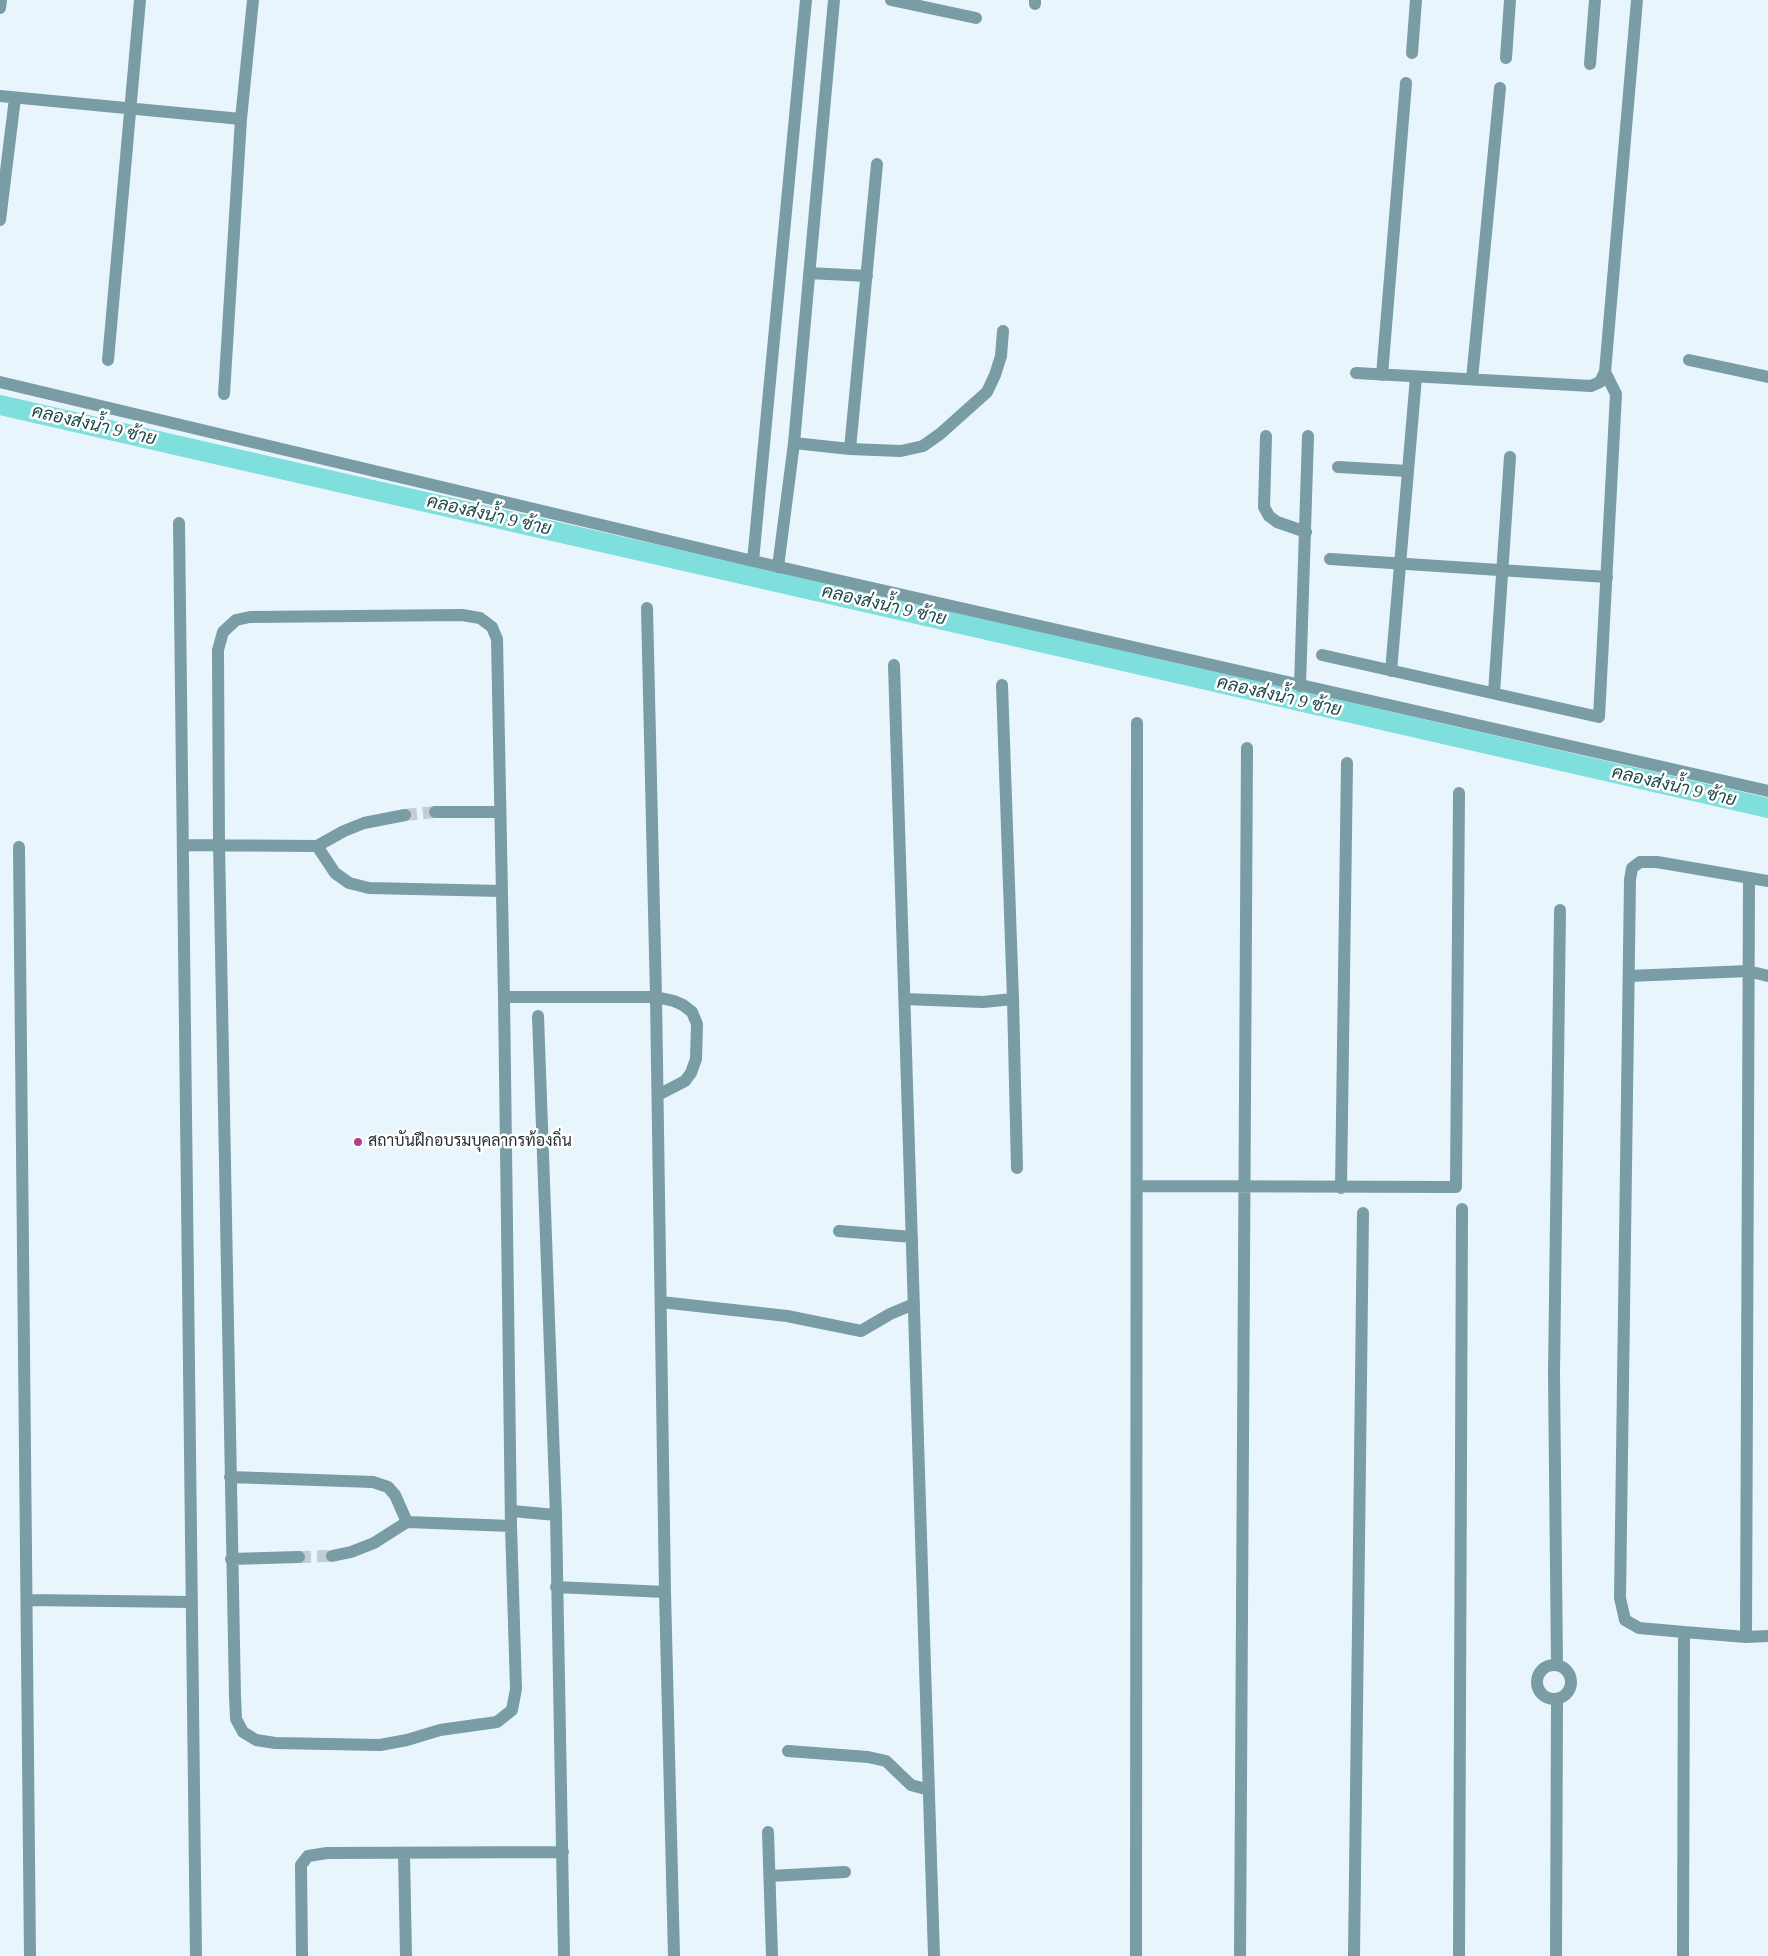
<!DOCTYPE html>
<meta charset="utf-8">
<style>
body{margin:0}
canvas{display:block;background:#e8f5fd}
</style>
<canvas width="1768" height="1956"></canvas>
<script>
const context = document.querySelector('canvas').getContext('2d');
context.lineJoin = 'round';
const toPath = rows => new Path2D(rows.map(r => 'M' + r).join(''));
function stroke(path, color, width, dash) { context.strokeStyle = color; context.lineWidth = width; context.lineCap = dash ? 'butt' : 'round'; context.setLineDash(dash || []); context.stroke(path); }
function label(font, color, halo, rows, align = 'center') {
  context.font = font + ' "Times New Roman",Sarabun,serif'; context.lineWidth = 5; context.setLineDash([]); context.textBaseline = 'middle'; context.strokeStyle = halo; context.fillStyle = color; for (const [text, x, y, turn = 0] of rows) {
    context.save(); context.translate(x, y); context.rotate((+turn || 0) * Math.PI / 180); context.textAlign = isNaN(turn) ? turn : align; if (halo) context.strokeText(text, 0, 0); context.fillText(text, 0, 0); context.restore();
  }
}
const canal = toPath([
 [0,405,1768,808]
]);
const minorTunnel = toPath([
 [405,815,435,812],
 [299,1557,332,1556]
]);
const minor = toPath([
 [891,0,976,18],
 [1035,4,1035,0],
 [0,8,1,0],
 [1412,53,1416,0],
 [1506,58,1510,0],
 [1590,64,1595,0],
 [0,96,241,119],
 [0,220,15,98],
 [809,273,867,276],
 [108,360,140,0],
 [1689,360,1768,377],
 [1356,373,1591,386,1600,382,1605,372,1637,0],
 [1382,375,1406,83],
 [1472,379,1500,88],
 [0,382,753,561,1768,791],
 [224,394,241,119,253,0],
 [1266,436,1264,507,1269,516,1277,522,1306,532],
 [794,443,850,449,901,451,923,446,940,434,987,392,995,375,1001,356,1003,331],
 [850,449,877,164],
 [1338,467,1408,471],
 [179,523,196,1956],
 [1330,559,1607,577],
 [753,561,806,0],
 [778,567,794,443,834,0],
 [647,608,656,997,665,1592,674,1956],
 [1322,655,1599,717,1616,394,1605,372],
 [894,665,934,1956],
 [1391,671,1416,377],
 [1002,685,1013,999,1017,1168],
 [1300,686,1308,436],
 [1494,693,1510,457],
 [435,812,500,812],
 [183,845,317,846,344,831,364,823,405,815],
 [317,846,335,873,349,883,369,888,502,891],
 [19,847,30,1956],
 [1629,976,1748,971,1768,976],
 [504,997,656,997,674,1001,683,1005,692,1012,697,1024,696,1059,691,1073,685,1081,658,1095],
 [905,999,983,1002,1013,999],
 [538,1016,556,1515,564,1956],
 [1137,1186,1456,1187,1459,793],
 [1341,1188,1347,763],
 [839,1231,912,1237],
 [661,1302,787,1316,861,1331,890,1314,914,1304],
 [230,1477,373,1482,388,1487,395,1495,407,1522],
 [512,1511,556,1515],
 [332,1556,351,1552,374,1543,407,1522,511,1526,504,997,497,639,492,627,480,618,462,615,250,617,236,620,223,632,218,650,219,844,235,1696,236,1719,243,1732,256,1740,275,1743,380,1745,407,1740,440,1730,497,1722,512,1710,516,1689,511,1526],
 [231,1559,299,1557],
 [556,1587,665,1592],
 [27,1600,191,1602],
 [1684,1632,1746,1637,1768,1636],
 [1746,1637,1749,878],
 '1537 1682a17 17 0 1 1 34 0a17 17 0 1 1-34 0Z',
 [1557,1665,1554,1374,1560,910],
 [788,1751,868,1757,886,1761,911,1785,929,1790],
 [768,1832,772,1956],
 [404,1853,406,1956],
 [770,1876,845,1872],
 [302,1956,301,1865,308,1856,327,1853,563,1852],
 [1136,1956,1137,723],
 [1240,1956,1247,748],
 [1354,1956,1363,1213],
 [1459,1956,1462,1209],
 [1556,1956,1557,1700],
 [1683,1956,1684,1632,1639,1628,1625,1620,1620,1598,1630,880,1632,868,1640,862,1657,862,1768,881]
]);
const markers = [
 [358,1142,5,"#b73c8e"]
];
const poiNames = [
 ["สถาบันฝึกอบรมบุคลากรท้องถิ่น",368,1142]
];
const waterNames = [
 ["คลองส่งน้ำ 9 ซ้าย",94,426,13],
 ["คลองส่งน้ำ 9 ซ้าย",489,516,13],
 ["คลองส่งน้ำ 9 ซ้าย",884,606,13],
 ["คลองส่งน้ำ 9 ซ้าย",1279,697,13],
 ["คลองส่งน้ำ 9 ซ้าย",1674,787,13]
];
stroke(canal, '#7fdfdd', 20);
stroke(minorTunnel, '#c2ced5', 12, [12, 6]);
stroke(minor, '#799ca5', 12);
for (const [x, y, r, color] of markers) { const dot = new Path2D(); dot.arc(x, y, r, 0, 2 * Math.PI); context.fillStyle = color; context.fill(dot); stroke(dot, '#fff', 2); }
label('16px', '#293136', '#fff', poiNames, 'left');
label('italic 18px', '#1c4948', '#fff', waterNames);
</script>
